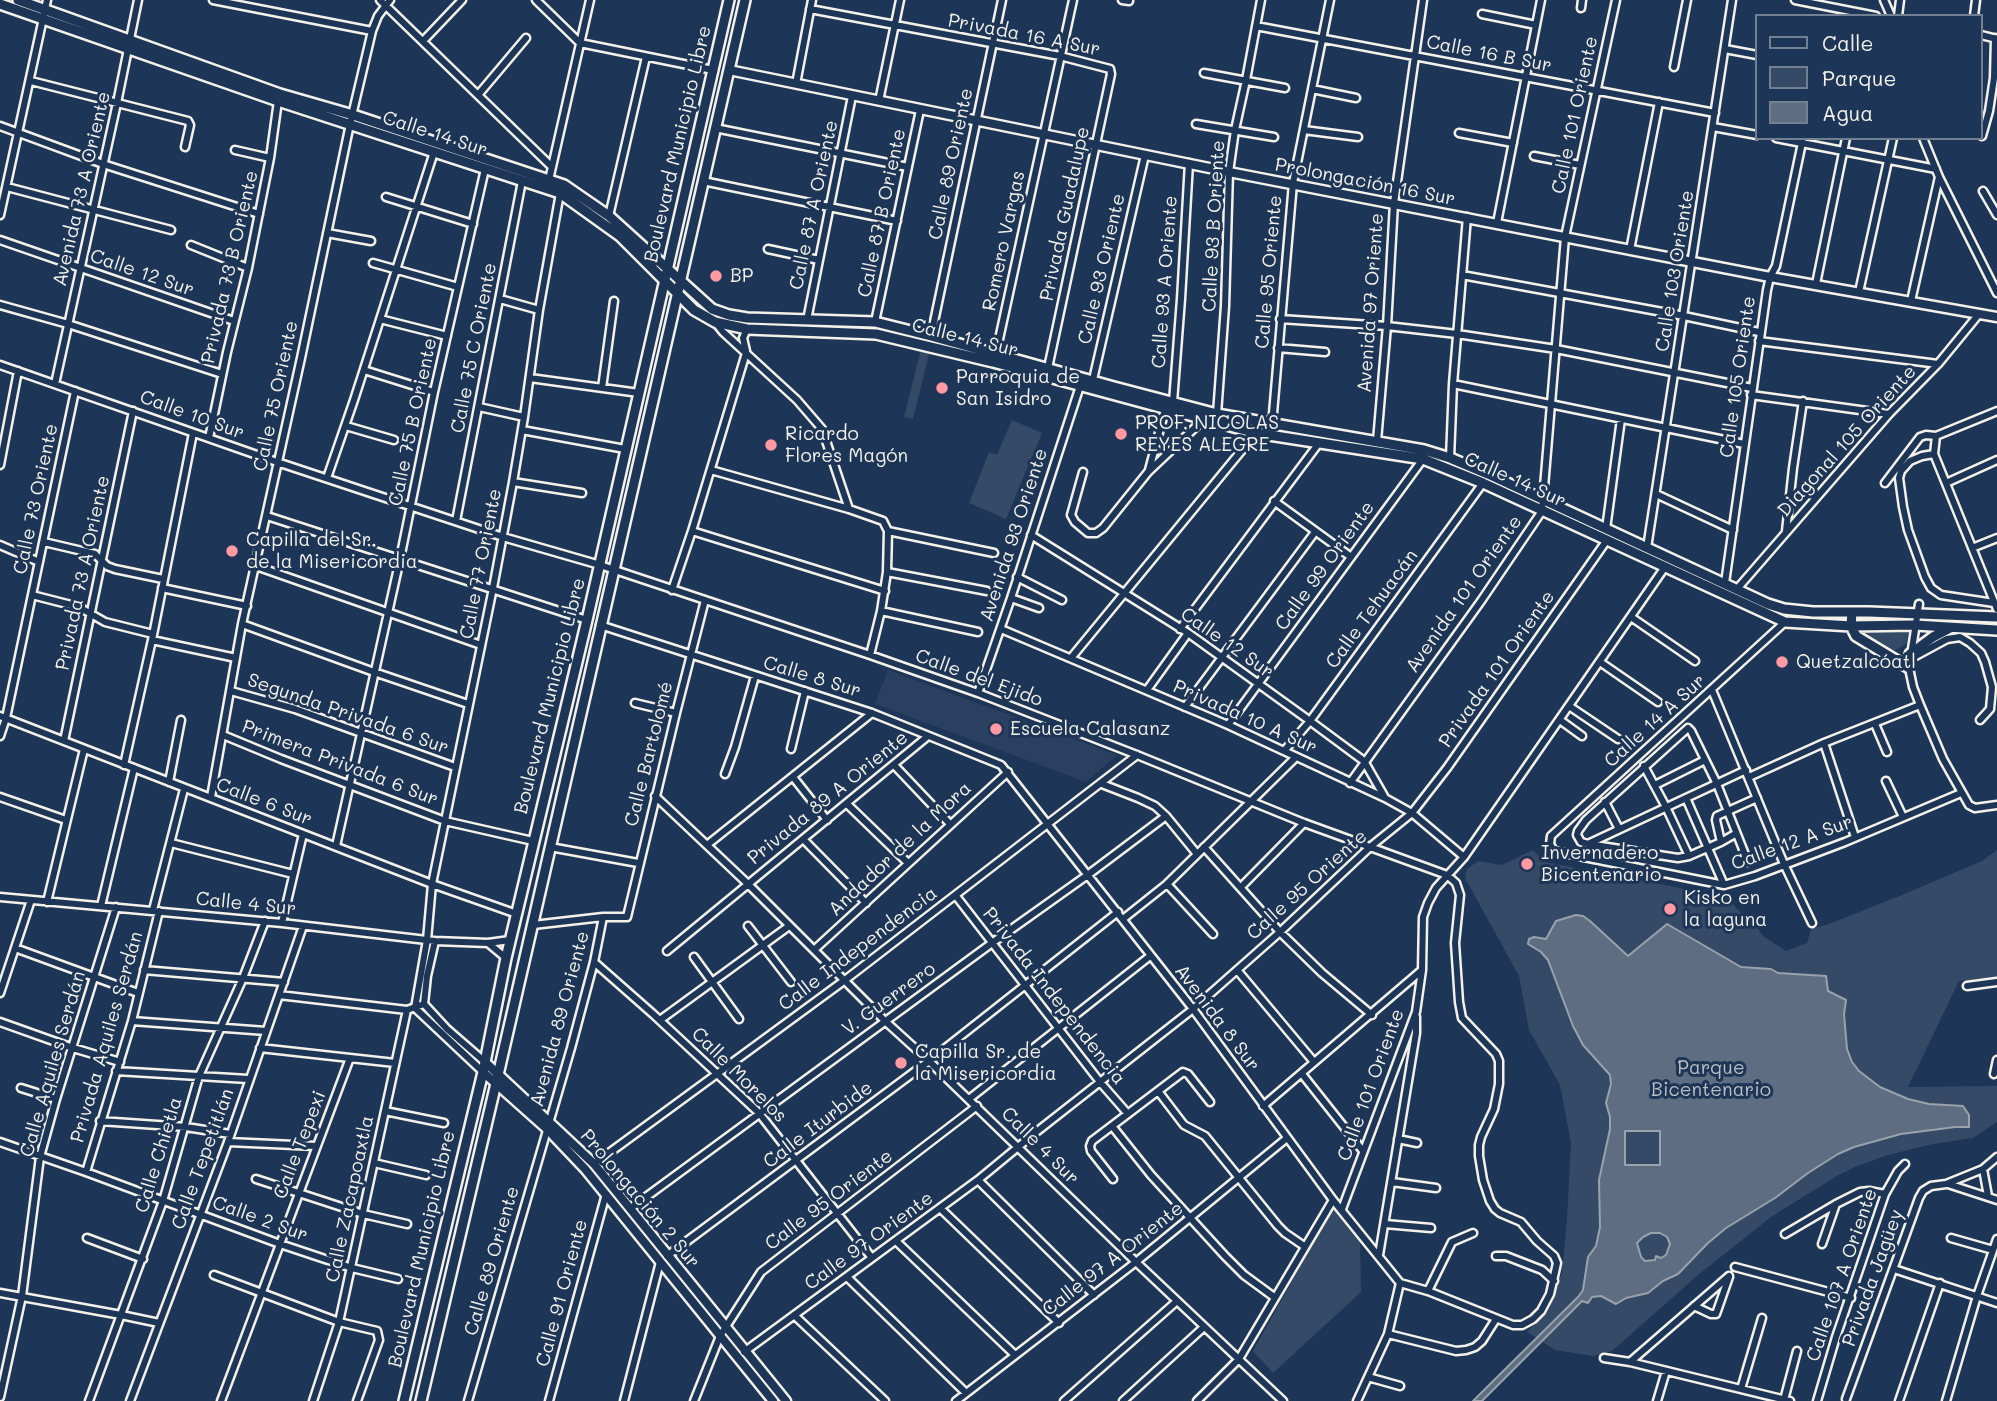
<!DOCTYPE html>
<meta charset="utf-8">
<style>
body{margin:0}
#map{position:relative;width:1997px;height:1401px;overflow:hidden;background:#1d3557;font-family:Mali,sans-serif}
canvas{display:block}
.legend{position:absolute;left:1755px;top:14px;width:228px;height:126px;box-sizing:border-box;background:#1d3557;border:2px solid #738091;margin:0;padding:9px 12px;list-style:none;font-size:21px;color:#f4f1e8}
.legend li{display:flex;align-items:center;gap:14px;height:35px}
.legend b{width:35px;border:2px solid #738091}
</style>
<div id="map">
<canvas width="1997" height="1401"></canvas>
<ul class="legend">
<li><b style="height:9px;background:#1d3557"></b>Calle</li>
<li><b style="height:19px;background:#354a67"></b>Parque</li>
<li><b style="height:19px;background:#5e6d82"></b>Agua</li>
</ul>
</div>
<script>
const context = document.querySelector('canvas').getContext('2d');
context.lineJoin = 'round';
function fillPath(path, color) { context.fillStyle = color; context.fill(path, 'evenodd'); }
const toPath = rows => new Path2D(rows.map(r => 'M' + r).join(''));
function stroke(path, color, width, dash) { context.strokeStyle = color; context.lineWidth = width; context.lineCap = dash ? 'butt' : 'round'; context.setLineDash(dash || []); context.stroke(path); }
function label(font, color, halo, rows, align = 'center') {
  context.font = font + ' Mali,sans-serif'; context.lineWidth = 6; context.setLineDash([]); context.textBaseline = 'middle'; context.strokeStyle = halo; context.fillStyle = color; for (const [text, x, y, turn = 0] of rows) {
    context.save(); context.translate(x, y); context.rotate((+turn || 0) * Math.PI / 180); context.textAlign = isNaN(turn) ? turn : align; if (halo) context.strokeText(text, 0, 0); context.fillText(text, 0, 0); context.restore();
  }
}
const built = toPath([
 [888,670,1117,755,1086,782,875,704]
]);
const green = toPath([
 [921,349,930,350,913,419,904,417],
 [1012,420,1042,433,1006,519,969,503,989,452,997,455],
 [1855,630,1909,631,1906,644,1892,652],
 [1533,850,1545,862,1727,897,1739,911,1752,920,1763,936,1786,951,1807,943,1811,929,1829,924,1902,895,1982,861,1997,850,1997,978,1959,981,1908,1087,1997,1086,1997,1122,1973,1138,1933,1144,1888,1155,1857,1166,1835,1177,1771,1217,1698,1275,1612,1351,1593,1356,1555,1350,1527,1332,1544,1312,1562,1273,1567,1219,1571,1143,1560,1085,1529,1030,1519,976,1465,878,1467,869,1478,861,1502,865],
 [1334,1206,1360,1239,1361,1292,1273,1373,1253,1351]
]);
const water = toPath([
 [1576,915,1583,916,1590,921,1628,956,1667,924,1741,967,1771,969,1778,973,1826,976,1828,991,1846,1000,1844,1014,1847,1049,1852,1062,1859,1071,1880,1087,1908,1099,1929,1104,1963,1106,1969,1115,1969,1127,1955,1127,1901,1134,1854,1147,1838,1154,1808,1173,1775,1198,1726,1228,1708,1243,1678,1274,1663,1281,1648,1293,1626,1298,1616,1304,1601,1296,1592,1297,1588,1303,1582,1301,1482,1401,1473,1401,1578,1297,1583,1290,1588,1257,1596,1246,1600,1227,1599,1180,1610,1129,1610,1117,1606,1103,1611,1084,1610,1075,1583,1045,1573,1026,1548,960,1541,952,1528,944,1529,939,1534,937,1546,939,1556,921,1576,915],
 [1625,1131,1660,1131,1660,1165,1625,1165,1625,1131],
 [1651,1233,1660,1233,1667,1237,1670,1244,1666,1255,1661,1258,1656,1256,1655,1260,1645,1261,1641,1257,1637,1243,1643,1237,1651,1233]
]);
const minor = toPath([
 [213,0,372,31],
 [380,0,552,167],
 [536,0,580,43],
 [1122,0,1129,1],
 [1795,0,1876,16],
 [1884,0,1891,16],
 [1581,8,1582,0],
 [810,9,1060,56,1110,69,1111,74,1048,368],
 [1482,14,1536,25],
 [1898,16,1900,0],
 [1974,16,1976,0],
 [1256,26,1715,113],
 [1981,35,1997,39],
 [423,41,462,0],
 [580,43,713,70],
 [1725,49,1757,55],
 [1674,67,1687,0],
 [1204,73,1285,88],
 [31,81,188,121,190,125,185,147],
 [796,84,812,0],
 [1312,89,1356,98],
 [478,95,526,38],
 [879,101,900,0],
 [1196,124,1274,137],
 [0,126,103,164,259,214],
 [1713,127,1757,135],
 [715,128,908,167],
 [1304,130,1358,137],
 [1459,133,1513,143],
 [1982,136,1989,111,1994,78,1995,38],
 [1776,138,1936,169],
 [1923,138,1939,177,1997,293],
 [235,150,270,158],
 [1534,156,1580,165],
 [549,180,590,0],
 [703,181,897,221],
 [7,187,171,230],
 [1983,191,1997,215],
 [386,197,473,224],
 [0,215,47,0],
 [609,216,646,57],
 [1497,223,1541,0],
 [327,233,371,241],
 [0,240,234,321],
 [191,245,248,268],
 [768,249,819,260],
 [1630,250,1659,102],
 [373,263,458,287],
 [1462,275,1684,316,1759,332],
 [1816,284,1846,138],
 [1859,292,1893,138],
 [500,299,539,310],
 [1911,301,1939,177],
 [0,305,68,324,222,374],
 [380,319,447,336],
 [1280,319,1387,326,1457,334,1556,349,1752,388],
 [807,320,852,96],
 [715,322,723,332,797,400,822,429,849,509],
 [875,322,920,110],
 [931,336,1002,0],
 [1759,341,1938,364],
 [1278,348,1325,352],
 [746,351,743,338,747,329],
 [996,353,1073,0],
 [0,365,277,462,503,537,600,565,870,655,978,693,1137,755,1304,823,1447,875,1456,883,1460,895,1455,943,1459,1002,1462,1018,1496,1054,1499,1061,1499,1084,1494,1109,1481,1137,1479,1145,1479,1156,1483,1180,1490,1201,1495,1209,1500,1213,1521,1222,1537,1241,1554,1256,1557,1263,1550,1294,1541,1311,1533,1319,1522,1325,1513,1325,1428,1291,1400,1283],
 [364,370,434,392],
 [530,378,639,393],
 [55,384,117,103,138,0],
 [1092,384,1145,155],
 [1453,384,1744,444],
 [602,388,614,301],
 [1751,395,1889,414],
 [1173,402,1181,299,1189,163],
 [479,407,524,417],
 [1217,414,1225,306,1229,172,1235,130,1246,80,1261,0],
 [1272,425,1293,183,1330,0],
 [346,426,394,440],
 [522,430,625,449],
 [1936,436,1997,411],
 [209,438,227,352,248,268,270,158,278,101],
 [1377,441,1387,326,1394,203,1423,0],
 [1934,454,1922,456,1910,461,1901,471,1899,478,1903,507,1908,530,1925,577,1931,588,1941,595,1994,603],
 [1450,458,1453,384,1467,217],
 [0,465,18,371],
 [711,470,849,509,883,521,888,531,887,572,881,611,870,655],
 [1149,470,1165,410],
 [1083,472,1071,515,1075,522,1088,533,1096,533,1103,528,1148,472,1203,420],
 [327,478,354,400,434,152],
 [513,482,582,493],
 [1885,483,1920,437,1926,435,1936,436,1934,454,1997,609],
 [1946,483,1997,460],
 [1656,494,1733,530],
 [1274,501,1351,557],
 [267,516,587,620],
 [456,521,522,181],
 [1606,529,1621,419],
 [692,531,885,591],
 [888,531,994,553],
 [1786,531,1793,468,1803,401],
 [1031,535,1188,633,1310,721,1364,761,1384,796],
 [44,542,95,554,107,566,115,569,163,579],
 [0,545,39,562],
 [1647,548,1732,0],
 [1972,548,1997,538],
 [256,566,481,645],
 [887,572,987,591],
 [1017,577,1062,600],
 [1725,583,1767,290,1770,277,1776,266,1803,138],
 [162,588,247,606],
 [1737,589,1889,414,1938,364,1979,314],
 [672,590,692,531,746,353],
 [32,595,79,607,105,622,153,634],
 [1011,598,1039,608],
 [1919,604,1909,668,1913,687,1920,705,1943,759,1969,805,1975,808,1997,805],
 [881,611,978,632],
 [1631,617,1695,661],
 [1785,622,1551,836,1550,844,1554,851,1724,885,1755,876,1845,842,1961,793],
 [242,624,374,672,468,704],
 [600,625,872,713,1001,765,1193,1009,1333,1200,1400,1283],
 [1001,629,1228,725,1385,798,1412,813,1464,857],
 [1180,629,1319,443],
 [152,640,236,658],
 [1071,658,1256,433],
 [1910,659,1947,639,1960,637,1970,643,1981,653,1985,662,1992,687,1990,709,1980,720],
 [1600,662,1658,702],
 [1147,690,1188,633],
 [1712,690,1784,864,1812,923],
 [231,691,295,709,455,767],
 [978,693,1011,598,1081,383],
 [635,703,676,713],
 [1569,706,1618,739],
 [1185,707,1315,532],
 [0,716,432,884,517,914],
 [1560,720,1582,736],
 [1875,724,1887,752],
 [1228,725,1423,459],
 [223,735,281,759,445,821,533,841],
 [0,736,6,718,75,391],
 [64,741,133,411],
 [1824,743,1855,837],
 [791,749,805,691],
 [1284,751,1310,721,1483,483],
 [124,765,152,640,193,433],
 [894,765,950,824],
 [1644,766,1666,807,1689,856],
 [725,774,735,747,755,676],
 [793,777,827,820],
 [1749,777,1824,743,1920,705],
 [1886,781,1903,817],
 [169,782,181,720],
 [1350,783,1481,601,1542,511,1565,237,1616,0],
 [1102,784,1138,798,1155,806,1166,816,1197,854],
 [1655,785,1705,760],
 [655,796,748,884,885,1021,929,1061,1136,1262,1283,1401],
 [0,797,66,820],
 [211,797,242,624,301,358,350,124,372,31,378,16,390,0],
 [1686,798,1724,885],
 [1605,802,1619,829],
 [847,804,908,863],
 [1735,834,1721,842,1689,856,1678,858,1588,844,1581,842,1577,835,1578,831,1586,820,1688,728,1691,731,1717,784,1748,862],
 [804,840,866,903],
 [1721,842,1716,820,1717,816,1757,798],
 [171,843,293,874],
 [1590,843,1746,770],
 [707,845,872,713],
 [336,846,400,559,434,392,485,169],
 [550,847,638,863],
 [1204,847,1280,932,1322,973,1372,1015],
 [1167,884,1213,934],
 [1241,887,1304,823],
 [956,896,1100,1082,1128,1114],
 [0,897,282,923,435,941,488,943,510,940],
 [47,902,84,749],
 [101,906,134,768],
 [153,910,184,789],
 [1123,919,1167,884,1296,757],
 [282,923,303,834],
 [533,925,603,917,627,917,676,713,705,600],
 [748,926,791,982],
 [488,943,506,958],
 [15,948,138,993],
 [814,950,1008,772],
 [667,951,928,736],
 [694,957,739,1019],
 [594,962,653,1014,759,1113,872,1258],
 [144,970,284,982],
 [1237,970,1314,1062],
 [1967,986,1997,982],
 [0,993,31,900],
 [279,995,407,1010,424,1004],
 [424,1004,447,1029,485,1062],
 [424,1004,427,976,435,941],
 [660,1020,789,926],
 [132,1021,266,1031],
 [0,1022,73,1048,120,1062],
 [260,1048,395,1063],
 [116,1071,248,1079],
 [483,1072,415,1008,427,940,432,884,493,588,513,482,524,417,539,310,560,193],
 [1302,1074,1363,1151],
 [1994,1074,1997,1060],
 [21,1088,56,1099],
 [1158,1091,1184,1125,1205,1136,1278,1226,1285,1233,1304,1246],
 [969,1099,1150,956],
 [1263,1106,1422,970],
 [385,1111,444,1123],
 [100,1121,186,1127,230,1134],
 [1112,1126,1151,1175,1225,1256,1244,1275,1274,1297],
 [1398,1139,1417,1143],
 [0,1142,86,1172,280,1244,352,1268,398,1279],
 [228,1142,316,1146],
 [374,1163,426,1175],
 [594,1164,845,980,1137,755],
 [1983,1169,1988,1196],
 [86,1172,132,1021,159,911],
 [256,1179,363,1214,407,1224],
 [1113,1179,1091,1151,1090,1146,1092,1141,1183,1072,1188,1074,1210,1102],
 [978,1180,1094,1295],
 [1392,1182,1436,1188],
 [1948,1184,1997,1200],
 [631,1208,992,943,1089,874,1166,816],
 [940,1208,1059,1323],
 [1342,1209,1416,1012,1422,970,1423,917,1428,903,1436,888,1464,857,1665,567],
 [1385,1224,1431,1228],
 [1785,1234,1836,1204,1860,1192,1869,1191,1885,1194],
 [87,1238,143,1259],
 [1951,1238,1993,1250],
 [896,1241,1015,1355],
 [1822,1244,1836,1204],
 [1379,1255,1416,1033,1416,1017],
 [667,1256,929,1061,1118,912],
 [1496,1256,1506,1256,1542,1270,1554,1281],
 [1735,1267,1851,1298],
 [1894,1269,1997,1303],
 [214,1275,339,1322,377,1331,379,1340,357,1401],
 [847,1277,966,1393],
 [1428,1291,1452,1242,1473,1233],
 [0,1293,121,1315,159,1323],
 [1694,1306,1711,1314,1716,1314,1729,1277],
 [794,1315,885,1401],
 [1388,1334,1456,1351,1466,1350,1475,1347,1482,1341,1496,1319],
 [744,1352,978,1180,1035,1133,1193,1009,1280,932,1370,847,1412,813,1447,768,1607,540],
 [1604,1358,1630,1362,1790,1401],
 [1630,1362,1729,1276],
 [1368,1377,1400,1386],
 [1741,1389,1762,1318],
 [0,1397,22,1296,40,1157,56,1099,116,907],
 [1846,1399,1919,1198,1923,1191,1931,1186,1946,1184,1983,1169,1997,1157],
 [1784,1400,1797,1351],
 [89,1401,163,1201,199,1076,243,978,265,921],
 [130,1401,228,1142,303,926],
 [221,1401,350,1058],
 [313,1401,339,1322,407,1010],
 [468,1401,571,1048,594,962,603,917],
 [549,1401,606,1194],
 [624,1401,660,1262],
 [694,1401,720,1336,761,1272,977,1106],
 [956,1401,1136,1262,1287,1138],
 [1064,1401,1177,1301],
 [1123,1401,1204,1327],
 [1197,1401,1239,1359,1333,1200],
 [1357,1401,1388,1334,1400,1283],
 [1657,1401,1666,1371],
 [1817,1401,1836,1337,1885,1194,1898,1171,1905,1164],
 [1899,1401,1940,1283],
 [1946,1401,1977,1296,1997,1239]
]);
const tertiary = toPath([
 [729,70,1229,172,1770,277,1997,317],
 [485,1062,594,1164,786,1401],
 [483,1072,547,1129,585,1169,773,1401]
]);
const secondary = toPath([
 [18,0,280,94,353,115,564,185,609,216,712,309,729,315,747,318,875,322,931,336,1114,387,1217,414,1424,450,1450,458,1488,474,1768,604,1784,609,1813,612,1869,612,1997,617],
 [0,4,278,101,560,193,620,236,694,310,715,322,747,329,876,334,993,362,1256,433,1423,459,1483,483,1785,622,1851,626,1915,625,1997,630],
 [1852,612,1851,626,1856,636,1909,668],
 [1910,654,1933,637,1950,628],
 [404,1401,483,1072,506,958,587,620,729,0],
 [421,1401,498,1075,745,0]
]);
const markers = [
 [716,276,7,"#ff9aa2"],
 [942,388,7,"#ff9aa2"],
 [1121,434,7,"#ff9aa2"],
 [771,445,7,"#ff9aa2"],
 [232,551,7,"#ff9aa2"],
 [1782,662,7,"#ff9aa2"],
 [996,729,7,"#ff9aa2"],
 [1527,864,7,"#ff9aa2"],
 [1670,909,7,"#ff9aa2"],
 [901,1063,7,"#ff9aa2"]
];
const streetNames = [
 ["Privada 16 A Sur",1024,35,11],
 ["Calle 16 B Sur",1489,54,11],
 ["Calle 101 Oriente",1575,115,-78],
 ["Calle 14 Sur",435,134,18],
 ["Boulevard Municipio Libre",678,144,-77],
 ["Calle 89 Oriente",951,164,-78],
 ["Prolongación 16 Sur",1365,182,11],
 ["Avenida 73 A Oriente",82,189,-77],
 ["Calle 87 A Oriente",814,205,-78],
 ["Calle 87 B Oriente",882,213,-78],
 ["Privada Guadalupe",1065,214,-78],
 ["Calle 93 B Oriente",1214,226,-87],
 ["Romero Vargas",1004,241,-78],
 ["Privada 73 B Oriente",230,267,-77],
 ["Calle 93 Oriente",1102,269,-77],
 ["Calle 103 Oriente",1675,271,-81],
 ["Calle 95 Oriente",1269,272,-85],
 ["Calle 12 Sur",142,273,19],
 ["Calle 93 A Oriente",1165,282,-86],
 ["Avenida 97 Oriente",1371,303,-86],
 ["Calle 14 Sur",965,338,14],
 ["Calle 75 C Oriente",474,348,-79],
 ["Calle 105 Oriente",1738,377,-82],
 ["Calle 75 Oriente",276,396,-78],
 ["Calle 10 Sur",192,415,20],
 ["Calle 75 B Oriente",413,422,-78],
 ["Diagonal 105 Oriente",1847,441,-48],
 ["Calle 14 Sur",1515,480,24],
 ["Calle 73 Oriente",36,499,-78],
 ["Avenida 93 Oriente",1014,535,-72],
 ["Calle 77 Oriente",481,564,-79],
 ["Calle 99 Oriente",1325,566,-54],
 ["Privada 73 A Oriente",83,573,-78],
 ["Avenida 101 Oriente",1464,594,-55],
 ["Calle Tehuacán",1372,609,-54],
 ["Calle 12 Sur",1227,643,35],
 ["Privada 101 Oriente",1497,669,-55],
 ["Calle 8 Sur",812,677,17],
 ["Calle del Ejido",979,678,20],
 ["Boulevard Municipio Libre",550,696,-76],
 ["Segunda Privada 6 Sur",348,714,19],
 ["Privada 10 A Sur",1245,717,24],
 ["Calle 14 A Sur",1655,721,-42],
 ["Calle Bartolomé",649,754,-76],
 ["Primera Privada 6 Sur",340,763,21],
 ["Privada 89 A Oriente",828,798,-39],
 ["Calle 6 Sur",264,802,21],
 ["Calle 12 A Sur",1792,843,-20],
 ["Andador de la Mora",900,849,-43],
 ["Calle 95 Oriente",1307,885,-42],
 ["Calle 4 Sur",246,904,6],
 ["Calle Independencia",858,949,-37],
 ["Privada Independencia",1054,996,52],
 ["V. Guerrero",889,999,-36],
 ["Avenida 8 Sur",1217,1018,53],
 ["Avenida 89 Oriente",560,1019,-75],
 ["Privada Aquiles Serdán",107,1037,-74],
 ["Calle Aquiles Serdán",53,1064,-74],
 ["Calle Morelos",739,1075,45],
 ["Calle 101 Oriente",1371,1085,-70],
 ["Calle Iturbide",818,1125,-37],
 ["Calle Tepexi",300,1145,-69],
 ["Calle 4 Sur",1040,1146,45],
 ["Calle Chietla",159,1155,-73],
 ["Calle Tepetitlán",203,1159,-70],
 ["Calle Zacapoaxtla",350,1199,-78],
 ["Prolongación 2 Sur",640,1199,50],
 ["Calle 95 Oriente",829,1200,-37],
 ["Calle 2 Sur",260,1219,20],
 ["Calle 97 Oriente",869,1241,-36],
 ["Boulevard Municipio Libre",422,1249,-77],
 ["Calle 97 A Oriente",1113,1259,-38],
 ["Calle 89 Oriente",492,1261,-74],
 ["Calle 107 A Oriente",1842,1275,-71],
 ["Privada Jagüey",1873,1278,-70],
 ["Calle 91 Oriente",562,1293,-75]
];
const poiNames = [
 ["BP",730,276],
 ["Parroquia de",956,377],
 ["San Isidro",956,399],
 ["PROF. NICOLAS",1135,423],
 ["REYES ALEGRE",1135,445],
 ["Ricardo",785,434],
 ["Flores Magón",785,456],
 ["Capilla del Sr.",246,540],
 ["de la Misericordia",246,562],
 ["Quetzalcóatl",1796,662],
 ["Escuela Calasanz",1010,729],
 ["Invernadero",1541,853],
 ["Bicentenario",1541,875],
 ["Kisko en",1684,898],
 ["la laguna",1684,920],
 ["Capilla Sr. de",915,1052],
 ["la Misericordia",915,1074]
];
const parkNames = [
 ["Parque",1711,1068],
 ["Bicentenario",1711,1090]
];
fillPath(built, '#2a4060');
fillPath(green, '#354a67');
fillPath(water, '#5e6d82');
stroke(water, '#9aa2ab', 2);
stroke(minor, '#f4f1e8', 11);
stroke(tertiary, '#f4f1e8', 13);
stroke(secondary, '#f4f1e8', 14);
stroke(minor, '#1d3557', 6);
stroke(tertiary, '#1d3557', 8);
stroke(secondary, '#1d3557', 9);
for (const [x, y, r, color] of markers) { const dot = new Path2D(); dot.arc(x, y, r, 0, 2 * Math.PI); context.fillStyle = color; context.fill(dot); stroke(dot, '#1d3557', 2.5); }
label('19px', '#f4f1e8', '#1d3557', streetNames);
label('19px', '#f4f1e8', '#1d3557', poiNames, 'left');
label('19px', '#bbbfc1', '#1d3557', parkNames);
</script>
